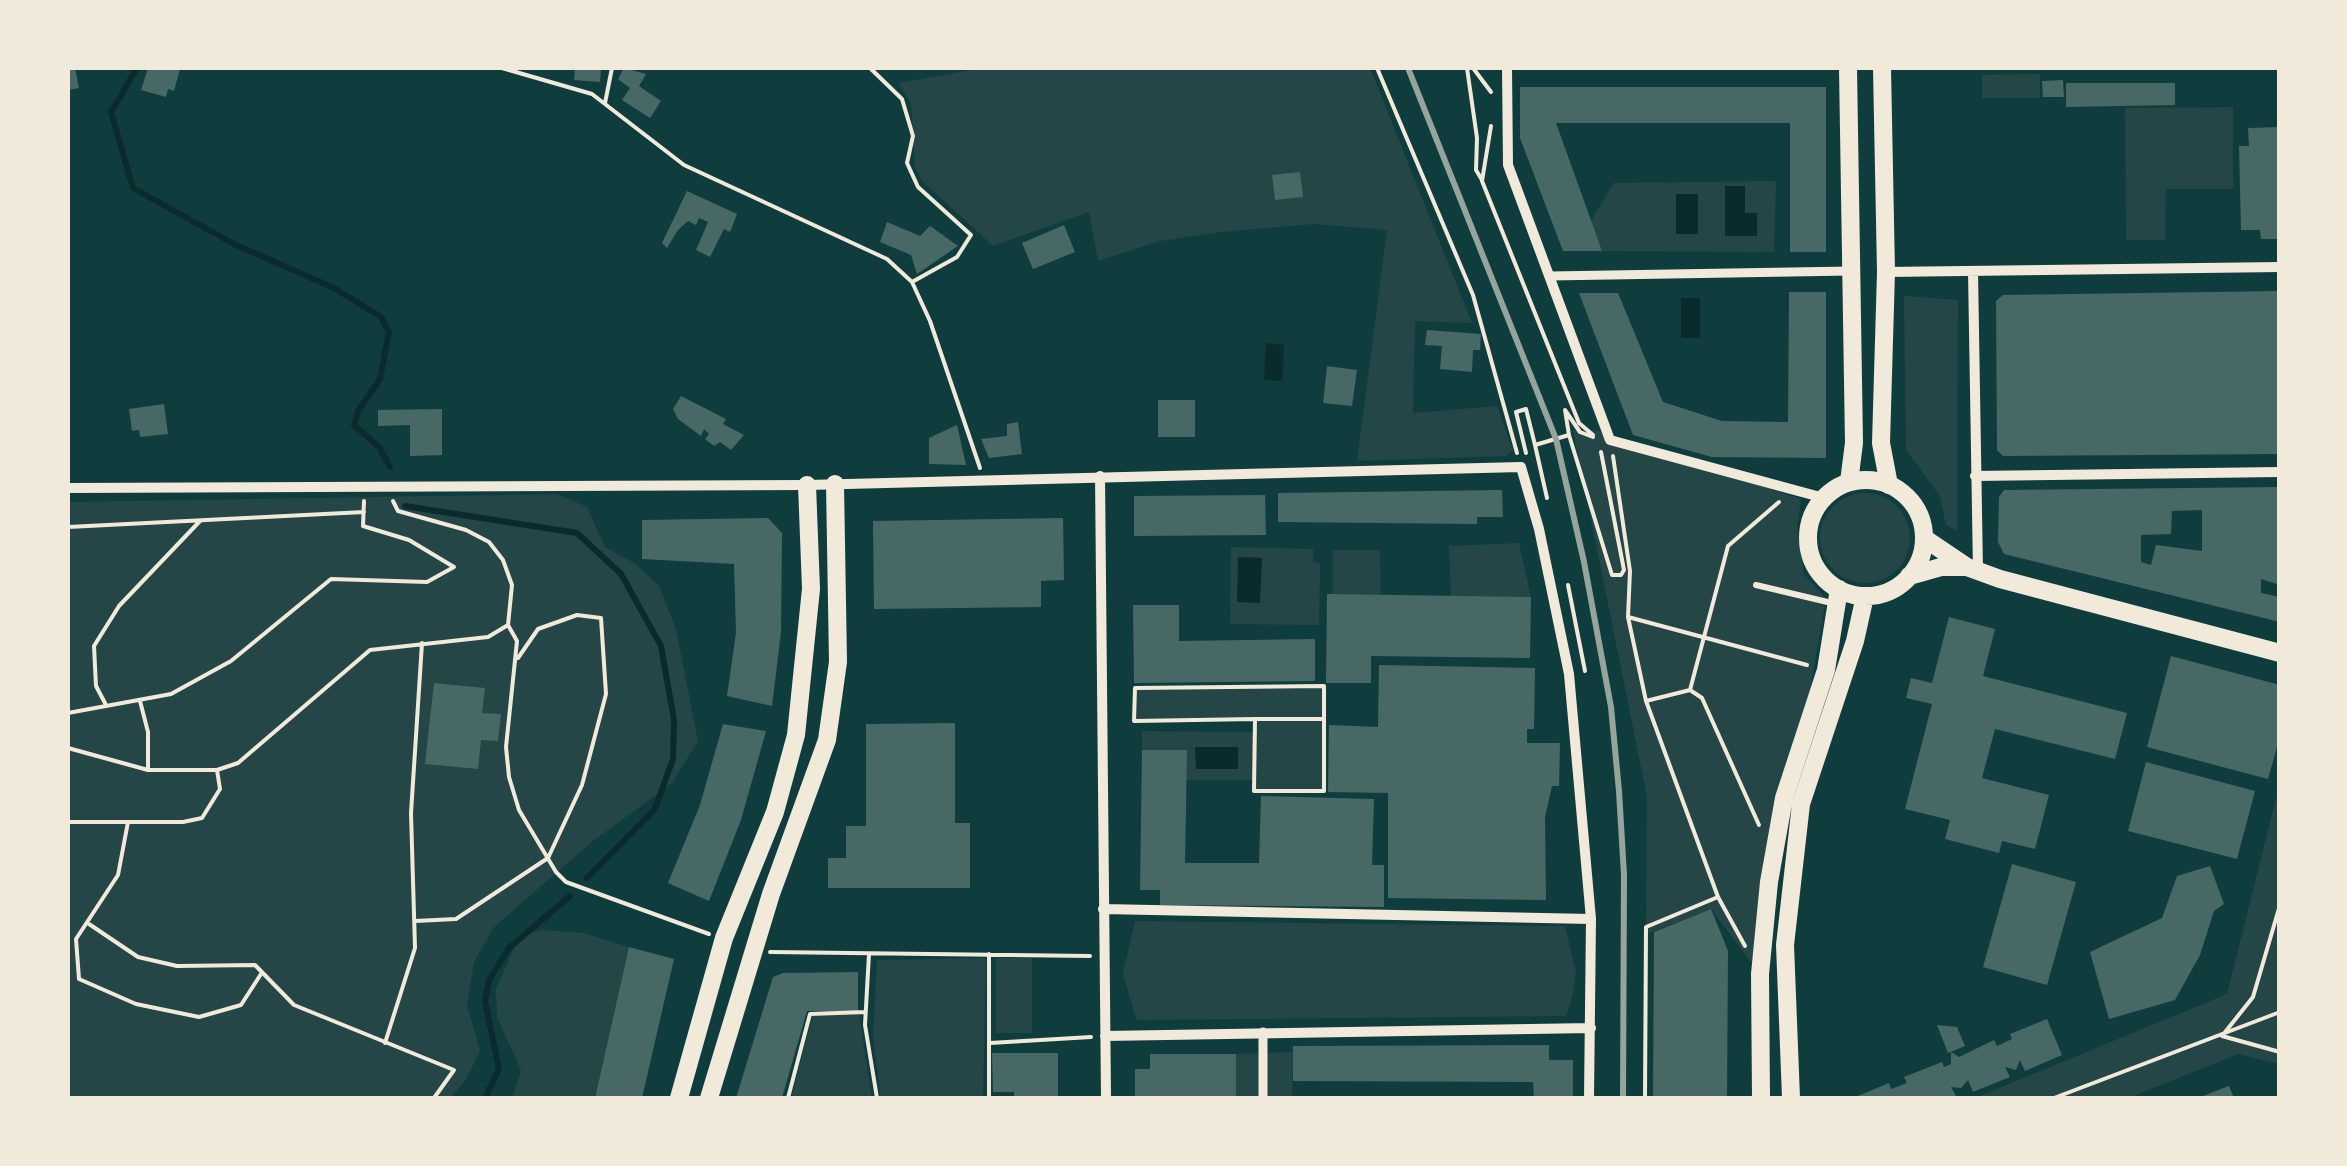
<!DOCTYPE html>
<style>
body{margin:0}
#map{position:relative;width:2347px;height:1166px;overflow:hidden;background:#0f3d3e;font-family:"Exo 2",sans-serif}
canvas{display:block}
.frame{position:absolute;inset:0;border:70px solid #f1e9da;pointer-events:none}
</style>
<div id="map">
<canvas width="2347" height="1166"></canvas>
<div class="frame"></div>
</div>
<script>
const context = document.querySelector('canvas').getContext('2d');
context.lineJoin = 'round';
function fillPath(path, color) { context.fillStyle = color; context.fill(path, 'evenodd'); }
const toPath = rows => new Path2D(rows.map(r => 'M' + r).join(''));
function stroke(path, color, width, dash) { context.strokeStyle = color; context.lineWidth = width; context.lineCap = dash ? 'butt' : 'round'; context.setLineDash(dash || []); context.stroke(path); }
const green = toPath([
 [982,68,1370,68,1472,323,1415,321,1413,413,1497,406,1513,450,1506,456,1357,461,1387,230,1314,224,1221,232,1160,241,1098,261,1089,212,993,246,921,180,915,166,911,103,898,83],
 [2040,74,2040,98,1982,98,1982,75],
 [2233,107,2233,189,2166,189,2165,240,2126,240,2125,108],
 [1776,181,1774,252,1602,251,1591,221,1614,183],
 [1904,296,1958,300,1957,531,1946,525,1940,496,1906,450],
 [1573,430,1600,431,1801,499,1797,527,1804,574,1826,599,1760,974,1711,909,1646,934,1647,797],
 '1820 538a45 45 0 1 1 90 0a45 45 0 1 1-90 0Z',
 [557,494,587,507,605,547,636,564,659,586,676,629,698,741,672,783,593,841,494,927,474,962,467,1005,480,1051,465,1081,450,1098,68,1098,68,502],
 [1519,543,1531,597,1451,596,1449,546],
 [1231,547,1313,549,1313,562,1320,563,1319,625,1230,624],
 [1333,550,1380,550,1381,595,1333,595],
 [1324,686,1324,791,1254,791,1254,780,1186,780,1186,750,1142,750,1142,731,1254,732,1254,720,1134,721,1135,688],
 [2279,787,2279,1064,2238,1054,2128,1098,1975,1098,2227,994],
 [1135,921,1565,926,1576,972,1573,994,1566,1016,1136,1020,1123,973],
 [542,930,583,933,629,947,595,1098,512,1098,521,1070,497,1017,496,989,515,946,527,934],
 [986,958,983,1098,881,1098,873,1037,877,960],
 [996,958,1032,958,1032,1033,996,1033],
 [859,1014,872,1098,791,1098,813,1015],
 [1293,1052,1292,1098,1236,1098,1236,1054]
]);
const water = toPath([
 [1725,186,1745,186,1745,213,1757,213,1757,236,1725,236],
 [1676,194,1698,194,1698,234,1676,234],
 [1681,298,1700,298,1700,338,1681,338],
 [1266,343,1284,345,1282,381,1264,380],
 [1238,557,1262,558,1260,603,1237,602],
 [1195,747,1238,747,1238,769,1196,769]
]);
const stream = toPath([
 [137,68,111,112,133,188,234,244,334,288,381,317,389,332,380,379,358,411,354,425,379,447,390,467],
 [405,506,577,533,621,574,661,646,674,720,673,759,655,809,587,878],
 [485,1098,499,1069,485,1001,489,980,509,948,570,896]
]);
const building = toPath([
 [68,68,75,68,79,88,68,90],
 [148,68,180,69,174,91,168,89,166,97,141,90],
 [575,68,601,68,600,82,574,80],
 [624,68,646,74,639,86,661,101,650,118,622,100,630,88,618,79],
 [2063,80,2064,97,2043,97,2042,81],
 [2066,83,2175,83,2175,105,2066,107],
 [1520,87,1826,87,1826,252,1790,252,1790,123,1556,123,1602,251,1563,251,1520,138],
 [2280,127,2280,239,2261,239,2260,230,2241,230,2239,146,2249,146,2248,128],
 [1300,172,1303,197,1275,200,1272,175],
 [687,191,737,214,730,232,724,229,710,257,696,250,708,222,699,218,696,225,688,221,678,230,667,248,662,243],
 [887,222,920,236,930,226,958,246,917,274,911,255,880,242],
 [1064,225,1075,252,1033,269,1022,243],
 [2280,291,2280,454,2003,456,1997,450,1996,301,2003,295],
 [1789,292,1826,292,1826,458,1712,457,1633,435,1579,293,1618,293,1663,402,1722,421,1788,422],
 [1427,330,1481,334,1480,350,1473,350,1472,372,1440,369,1442,346,1425,345],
 [1327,366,1357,370,1352,406,1323,403],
 [681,396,726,419,723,424,744,435,731,450,720,442,714,446,705,439,709,434,704,429,701,436,678,419,673,409],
 [1158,400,1195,400,1195,437,1158,437],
 [164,404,168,434,140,437,139,430,132,431,129,409],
 [442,409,442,455,410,456,410,425,378,426,378,410],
 [1018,422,1022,454,989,458,981,439,1007,436,1007,424],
 [957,425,966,465,929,464,929,438],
 [2280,487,2280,585,2261,579,2261,593,2280,597,2280,622,2004,554,1998,542,1999,497,2004,490],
 [2202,510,2202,551,2156,545,2151,565,2141,562,2141,535,2171,534,2172,511],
 [1502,490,1503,517,1477,517,1477,524,1278,522,1278,493],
 [1265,495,1266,535,1134,536,1134,496],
 [768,518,782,533,781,632,772,706,727,696,736,633,734,564,642,559,642,520],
 [1063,518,1064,580,1041,581,1041,607,874,609,873,521],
 [1327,594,1531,597,1530,658,1371,656,1371,683,1326,683],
 [1133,605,1179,605,1179,641,1315,639,1315,681,1134,683],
 [1949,617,1995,629,1983,676,2127,713,2115,759,1995,729,1982,778,2049,795,2035,849,2002,841,1999,853,1945,839,1950,820,1905,809,1932,704,1906,698,1911,678,1932,683],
 [2171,656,2280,685,2280,736,2268,779,2147,747],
 [1379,665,1535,668,1534,729,1527,729,1527,743,1560,743,1559,786,1552,786,1545,817,1546,900,1388,898,1388,793,1328,792,1329,725,1378,727],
 [434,683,485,688,482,713,501,714,498,741,481,740,478,769,425,764],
 [955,723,955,823,970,823,970,888,828,888,828,858,846,858,846,826,866,826,866,724],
 [723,724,766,731,741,820,709,901,668,883,700,805],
 [1142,750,1187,750,1185,863,1259,863,1261,796,1374,799,1372,865,1384,865,1384,907,1160,905,1160,890,1140,890],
 [2146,762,2255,791,2237,859,2128,831],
 [2012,864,2076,882,2047,985,1983,967],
 [2210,866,2224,904,2214,911,2200,955,2175,1000,2109,1019,2090,952,2162,918,2177,876],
 [1711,909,1728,951,1727,1098,1653,1098,1654,932],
 [629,947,674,959,642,1098,595,1098],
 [858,972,858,1011,807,1011,782,1098,736,1098,773,977,783,973],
 [2047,1019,2062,1055,2025,1071,2020,1060,2016,1070,2005,1067,2010,1077,1973,1092,1968,1080,1961,1088,1951,1087,1957,1098,1853,1098,1889,1083,1891,1089,1907,1083,1904,1077,1942,1062,1944,1067,1951,1064,1951,1052,1959,1057,1994,1040,1997,1046,2012,1039,2010,1034],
 [1937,1025,1957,1027,1965,1046,1948,1053],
 [1549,1045,1549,1060,1573,1060,1573,1098,1534,1098,1533,1082,1293,1081,1293,1046],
 [992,1053,1058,1053,1058,1098,1014,1098,1014,1092,993,1092],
 [1150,1054,1236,1054,1236,1098,1135,1098,1135,1069,1150,1069],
 [2229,1086,2234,1098,2198,1098]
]);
const path = toPath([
 [502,68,592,94,684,165,887,259,912,282,930,321,980,468],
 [870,68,902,99,913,136,907,163,918,187,971,235,957,257,912,282],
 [1377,68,1473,295,1517,453],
 [1467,68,1477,138,1476,170,1482,180],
 [1473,68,1491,92],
 [605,103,612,68],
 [1491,126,1482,181,1579,423,1593,435],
 [1569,435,1565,410,1580,432,1593,437],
 [1526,453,1516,412,1526,409,1535,445],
 [1613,456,1630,571,1628,617,1646,701,1718,897,1646,927,1645,1098],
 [1547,498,1535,445,1569,435,1612,575,1621,575,1624,570,1601,452],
 [393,501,398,511,466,530,489,542,503,560,512,585,508,625,517,641,506,747,509,777,519,810,556,872,566,882,709,934],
 [68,527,364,512],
 [1568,585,1585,671],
 [1628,617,1807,665],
 [1324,686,1324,791,1254,791,1255,719,1134,721,1135,688,1324,686],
 [140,701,148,732,148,770],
 [1646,701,1690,690],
 [106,705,96,686,94,646,119,606,200,521],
 [68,713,171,694,231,661,331,579,427,582,454,567,409,540,363,526,364,501],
 [1255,719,1324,719],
 [68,748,148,770,217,770,238,763,370,650,488,637,508,625],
 [68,822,183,822,202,818,220,789,217,770],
 [128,822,118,875,76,939,79,979,136,1004,199,1017,241,1005,261,974],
 [1759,825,1702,698,1690,690,1728,546,1779,502],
 [1718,897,1745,946],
 [2280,905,2253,997,2222,1036,2280,1052],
 [415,921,456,919,548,858,582,785,606,694,601,618,577,615,538,629,518,658],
 [89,924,138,957,177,966,255,965,294,1005,454,1070,434,1098],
 [770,952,1090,956],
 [869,954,865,1025,877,1098],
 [989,954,989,1098],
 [385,1043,415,948,411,813,422,643],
 [990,1043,1091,1037],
 [788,1098,810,1014,865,1012],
 [2054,1098,2280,1012]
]);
const service = toPath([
 [1756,585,1836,604]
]);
const pedestrian = toPath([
 [1550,276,1851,271],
 [1263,1098,1263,1032]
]);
const minor = toPath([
 [1507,68,1508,165,1610,440,1824,498],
 [1973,271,1978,571],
 [1886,272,2280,267],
 [1100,476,1106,1098],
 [1975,476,2280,472],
 [68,488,807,485,1521,467,1539,529,1569,674,1591,919,1589,1098],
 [1103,909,1591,919],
 [1105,1036,1591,1028]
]);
const secondary = toPath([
 [679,1098,724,938,775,812,796,735,811,589,807,485],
 [709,1098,771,894,827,740,838,662,835,484]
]);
const primary = toPath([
 [1848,68,1854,443,1849,482],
 [1882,68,1886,272,1881,443,1889,485],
 '1808 538a58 58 0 1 1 116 0a58 58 0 1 1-116 0Z',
 [1924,538,1967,567,2000,579,2280,653],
 [1909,576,1941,567,1967,567],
 [1761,1098,1760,974,1769,882,1784,798,1826,670,1839,589],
 [1791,1098,1785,945,1801,804,1855,641,1865,596]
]);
const rail = toPath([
 [1408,68,1556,439,1584,562,1611,707,1619,791,1624,875,1623,1098]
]);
fillPath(green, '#244646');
fillPath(water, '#0a2a2b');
stroke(stream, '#0a2a2b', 6);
fillPath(building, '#486865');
stroke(path, '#f1e9da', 4);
stroke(service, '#f1e9da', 6);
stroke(pedestrian, '#f1e9da', 9);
stroke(minor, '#f1e9da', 10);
stroke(secondary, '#f1e9da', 18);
stroke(primary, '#f1e9da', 18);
stroke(rail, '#97a49c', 6);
</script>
